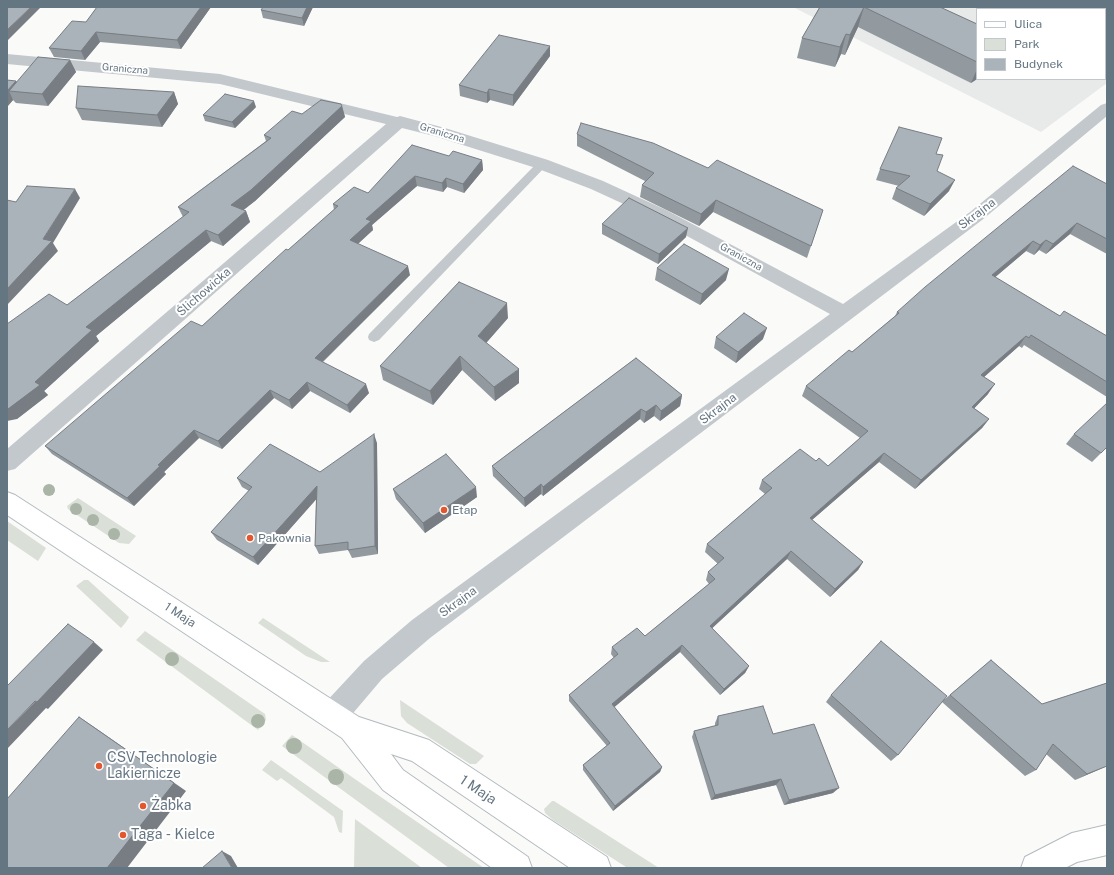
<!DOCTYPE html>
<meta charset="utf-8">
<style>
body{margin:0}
#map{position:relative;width:1114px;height:875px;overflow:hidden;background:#fafaf8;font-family:"Public Sans",sans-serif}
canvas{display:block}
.frame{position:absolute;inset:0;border:8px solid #657683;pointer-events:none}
.legend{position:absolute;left:976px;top:8px;width:130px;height:72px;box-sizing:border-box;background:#fff;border:1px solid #c1c8cd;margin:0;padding:5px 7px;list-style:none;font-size:12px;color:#657683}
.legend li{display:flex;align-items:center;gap:8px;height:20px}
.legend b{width:20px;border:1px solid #c1c8cd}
</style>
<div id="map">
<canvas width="1114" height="875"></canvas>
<div class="frame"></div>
<ul class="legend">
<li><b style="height:5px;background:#fff"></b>Ulica</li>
<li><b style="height:11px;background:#dadfd7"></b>Park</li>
<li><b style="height:11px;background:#aab3b9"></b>Budynek</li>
</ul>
</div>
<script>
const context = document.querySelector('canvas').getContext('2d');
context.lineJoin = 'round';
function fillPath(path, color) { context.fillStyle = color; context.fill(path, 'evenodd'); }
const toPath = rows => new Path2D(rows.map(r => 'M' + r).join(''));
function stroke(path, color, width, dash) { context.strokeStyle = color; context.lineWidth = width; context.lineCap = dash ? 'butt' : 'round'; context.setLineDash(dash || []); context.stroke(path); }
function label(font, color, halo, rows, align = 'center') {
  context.font = font + ' "Public Sans",sans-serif'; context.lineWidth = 4; context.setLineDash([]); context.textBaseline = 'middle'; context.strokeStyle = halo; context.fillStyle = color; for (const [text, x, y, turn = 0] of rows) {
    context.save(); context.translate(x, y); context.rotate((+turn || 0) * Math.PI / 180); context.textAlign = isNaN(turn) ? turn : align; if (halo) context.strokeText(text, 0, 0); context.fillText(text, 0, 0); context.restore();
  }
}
const built = toPath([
 [793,7,1107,7,1107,83,1041,132],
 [977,9,1105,9,1105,79,977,79]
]);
const green = toPath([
 [78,498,136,536,129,544,119,543,68,509,67,506],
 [7,521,46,548,38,561,7,540],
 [84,580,88,580,129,617,126,622,121,628,76,586],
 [263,618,330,662,321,662,306,656,258,623],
 [145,631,265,714,266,720,258,730,136,640],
 [400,700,484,756,476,764,470,764,407,723,401,716],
 [292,735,362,784,484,868,449,868,282,746],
 [271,760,343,811,342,833,339,832,334,817,281,778,277,781,262,770],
 [552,801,554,801,659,868,626,867,553,820,545,813,544,809],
 [355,819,422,868,354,868]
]);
const lane = toPath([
 [542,161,547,164,546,166,379,340,374,342,369,340,368,337,369,334,538,162,542,161]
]);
const street = toPath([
 [7,54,220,74,397,117,400,116,445,128,548,160,603,181,666,210,843,304,970,212,1101,105,1107,103,1107,116,982,220,430,638,382,679,343,725,333,729,323,725,319,715,323,705,364,661,412,620,830,314,654,218,591,189,536,168,434,136,402,128,15,469,7,471,7,449,386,124,220,84,7,64,7,54]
]);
const secondary = toPath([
 [7,492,15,495,359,717,429,740,607,857,611,868,570,868,412,761,391,754,403,770,528,857,532,868,492,868,383,790,342,738,7,515,7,492],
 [1107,825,1107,855,1077,862,1065,868,1021,868,1025,857,1062,838,1072,833,1107,825]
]);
const trees = [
 [49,490,6],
 [76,509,6],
 [93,520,6],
 [114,534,6],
 [172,659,7],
 [258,721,7],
 [294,746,8],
 [336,777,8]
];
const wall = toPath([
 [97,7,211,7,181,49,100,42,85,60,54,57,49,48,86,22],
 [313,7,304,26,263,18,261,10],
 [818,7,940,7,977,24,977,79,971,83,858,27,845,55,841,54,835,67,797,58,802,38,819,8],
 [550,56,513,106,490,100,487,103,460,96,459,85],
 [70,60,76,72,48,106,16,103,13,100,7,107,7,80,16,81,17,82],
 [174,92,178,104,162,127,82,120,76,108],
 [342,106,345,117,316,144,255,201,243,210,246,211,250,222,223,246,211,241,96,336,99,341,44,391,48,395,17,419,67,305,183,217,178,207,266,141,264,135,302,114],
 [256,107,235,128,205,121,203,115],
 [577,134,708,168,823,210,807,258,713,212,699,226,640,197,642,185,645,181,577,146],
 [936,154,937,171,949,191,924,216,892,199,896,188,899,186,876,180,880,169],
 [449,156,482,160,483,170,464,193,447,187,443,192,417,186,372,225,373,230,358,244,410,275,323,362,369,393,350,413,310,391,292,409,274,398,222,449,199,438,164,472,166,474,134,506,52,454,45,446,202,326,334,210,333,204,368,193],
 [1107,184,1107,254,1070,234,1046,254,1039,250,1034,255,1026,251,995,277,1060,316,1107,336,1107,397,1024,345,1022,348,1019,346,984,377,988,394,974,408,989,419,982,428,915,489,879,462,812,520,863,562,858,570,830,597,787,559,712,628,749,666,745,673,720,695,680,652,614,707,662,767,660,772,613,811,583,770,583,765,607,746,569,701,569,695,614,658,611,654,612,647,645,636,709,584,706,580,708,572,718,564,705,552,707,544,765,494,759,489,762,480,816,461,828,466,860,438,802,396,806,386,852,352,895,316,897,312],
 [602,224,686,237,658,264,602,234],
 [657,268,726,280,700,305,655,280],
 [508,318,486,343,519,383,495,401,462,370,433,405,383,380,380,366],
 [716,337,763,339,736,363,714,348],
 [636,358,682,395,680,406,660,421,654,416,644,423,640,419,543,496,541,494,525,507,493,476,492,466],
 [1074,434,1107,447,1092,462,1066,444],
 [377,443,378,554,352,558,348,550,319,554,315,546,316,499,258,565,217,540,211,532,249,491,242,487,237,478,320,472],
 [393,489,477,497,425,533,396,499],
 [991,660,1042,704,1107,683,1107,766,1075,780,1046,754,1036,770,1025,776,942,702,898,755,891,761,826,702,831,695,945,699],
 [718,716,773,734,833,793,784,805,776,785,711,800,692,737,694,731,715,726,715,723]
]);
const shadedWall = toPath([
 [31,7,41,7,8,40,7,39,7,30],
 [201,7,211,7,181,49,177,40],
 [307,7,313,7,304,26,302,18],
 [864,7,858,27,845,55,850,35],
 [96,32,100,42,85,60,81,51],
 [846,34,841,54,835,67,840,47],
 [550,46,550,56,513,106,513,95],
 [70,60,76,72,48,106,42,94],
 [977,69,977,79,971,83],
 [16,81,22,90,9,91,13,100,7,107,7,91],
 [489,89,490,100,487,103,487,93],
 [174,92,178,104,162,127,157,115],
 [254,101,256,107,235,128,232,122],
 [342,106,345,117,316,144,255,201,236,216,231,205],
 [482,160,483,170,464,193,463,184],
 [415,176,417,186,372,225,373,230,352,249,350,240,366,219],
 [446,178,447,187,443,192,442,183],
 [955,180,949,191,924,216,930,204],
 [75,189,80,198,53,243,58,251,7,305,7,289,43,239],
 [716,200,713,212,699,226,701,214],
 [246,211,250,222,223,246,218,235],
 [1077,223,1070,234,1046,254,1053,244],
 [688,228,686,237,658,264,659,254],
 [206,230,211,241,96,336,99,341,44,391,48,395,17,419,7,421,7,409,35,382,86,327],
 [1046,240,1039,250,1034,255,1040,245],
 [1033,241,1026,251,986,285,992,275],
 [408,266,410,275,318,366,315,358],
 [729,269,726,280,700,305,702,294],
 [507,303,508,318,480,350,478,336],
 [767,328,763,339,736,363,738,352],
 [1026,336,1019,346,975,385,981,375],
 [460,356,462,370,433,405,430,391],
 [519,369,519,383,495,401,494,387],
 [307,382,310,391,292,409,289,400],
 [366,384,369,393,350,413,347,405],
 [995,384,988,394,966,417,972,407],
 [270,390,274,398,222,449,218,441],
 [682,395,680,406,660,421,661,411],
 [656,405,654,416,644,423,646,412],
 [641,409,640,419,543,496,543,487],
 [989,419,982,428,915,489,921,480],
 [194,430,199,438,164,472,166,474,134,506,127,498,158,465],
 [374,434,377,443,378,554,375,546],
 [884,453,879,462,805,526,810,518],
 [541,484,541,494,525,507,524,498],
 [317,486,321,494,258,565,253,557],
 [476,487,477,497,425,533,423,523],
 [791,551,787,559,707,633,710,626],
 [863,562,858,570,830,597,835,589],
 [94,642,103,650,48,709,46,708,7,749,7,730],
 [682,645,680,652,611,710,612,704],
 [749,666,745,673,720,695,724,689],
 [79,717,94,727,186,791,127,868,107,868],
 [1107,766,1075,780,1087,774],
 [662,767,660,772,613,811,615,806],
 [781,779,776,785,711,800,715,795],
 [839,788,833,793,784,805,789,800],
 [222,851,231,856,238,868,232,868]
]);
const building = toPath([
 [7,7,31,7,7,30,7,7],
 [97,7,201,7,177,40,96,32,81,51,49,48,72,21,86,22,97,7],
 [263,7,307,7,302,18,261,10,263,7],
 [820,7,940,7,977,24,977,62,864,7,850,35,846,34,840,47,802,38,820,7],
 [499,35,550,46,513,95,489,89,487,93,459,85,499,35],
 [38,57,70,60,42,94,9,91,38,57],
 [7,80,16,81,7,91,7,80],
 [78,86,174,92,157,115,76,108,78,86],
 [225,94,254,101,232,122,203,115,225,94],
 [321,100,341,104,342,106,313,133,251,190,231,205,246,211,218,235,206,230,86,327,92,330,35,382,40,385,8,409,7,409,7,324,49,294,67,305,189,212,178,207,271,138,264,135,292,111,302,114,321,100],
 [581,123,653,143,708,168,717,160,823,210,811,246,716,200,701,214,642,185,654,173,577,134,581,123],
 [899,127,942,138,936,154,943,155,937,171,955,180,930,204,896,188,910,176,880,169,899,127],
 [412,145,449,156,453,151,482,160,463,184,446,178,442,183,415,176,366,219,371,221,350,240,408,266,315,358,366,384,347,405,307,382,289,400,270,390,218,441,194,430,158,465,160,466,127,498,45,446,191,321,202,326,286,249,288,250,338,206,333,204,354,187,368,193,412,145],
 [1073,166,1107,184,1107,239,1077,223,1053,244,1046,240,1040,245,1033,241,992,275,1060,316,1064,311,1107,336,1107,382,1031,335,1029,338,1026,336,981,375,995,384,972,407,989,419,921,480,884,453,810,518,863,562,835,589,791,551,710,626,749,666,724,689,682,645,612,704,662,767,615,806,583,765,610,743,569,695,618,654,612,647,637,628,645,636,715,579,708,572,724,558,707,544,772,488,762,480,800,449,816,461,819,458,828,466,868,431,806,386,849,350,852,352,899,313,897,312,925,287,1073,166],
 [27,186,75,189,43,239,52,241,7,289,7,200,16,202,27,186],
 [629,198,688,228,659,254,602,224,629,198],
 [684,244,729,269,702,294,657,268,684,244],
 [459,282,507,303,478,336,519,369,494,387,460,356,430,391,380,366,459,282],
 [744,313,767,328,738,352,716,337,744,313],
 [636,358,682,395,661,411,656,405,646,412,641,409,543,487,541,484,524,498,492,466,636,358],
 [1107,403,1107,447,1101,453,1074,434,1107,403],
 [374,434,375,546,348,550,348,542,315,546,317,486,253,557,211,532,252,487,237,478,270,444,320,472,374,434],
 [446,454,476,487,423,523,393,489,446,454],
 [68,624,94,642,37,702,35,701,7,730,7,686,68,624],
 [881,641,947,696,898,755,831,695,881,641],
 [991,660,1042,704,1107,683,1107,766,1087,774,1053,744,1036,770,950,695,991,660],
 [763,706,773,734,814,724,839,788,789,800,781,779,715,795,694,731,718,725,718,716,763,706],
 [79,717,174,783,107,868,102,868,101,867,101,868,7,868,7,799,79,717],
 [222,851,232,868,202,868,222,851]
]);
const markers = [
 [444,510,4,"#e4572e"],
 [250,538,4,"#e4572e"],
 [99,766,4,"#e4572e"],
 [143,806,4,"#e4572e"],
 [123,835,4,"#e4572e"]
];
const farStreetnames = [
 ["Graniczna",125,69,5],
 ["Graniczna",442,133,17],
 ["Graniczna",741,257,29]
];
const streetNames = [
 ["Skrajna",977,214,-37],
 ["Ślichowicka",204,292,-41],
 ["Skrajna",718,409,-37],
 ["Skrajna",458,602,-36],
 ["1 Maja",180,615,33]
];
const poiNames = [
 ["Etap",452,510],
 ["Pakownia",258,538]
];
const nearPoinames = [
 ["CSV Technologie",107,758],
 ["Lakiernicze",107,774],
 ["Żabka",151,806],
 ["Taga - Kielce",131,835]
];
const nearStreetnames = [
 ["1 Maja",478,790,34]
];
fillPath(built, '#e8e9e9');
fillPath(green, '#dadfd7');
stroke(secondary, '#b3babf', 2);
fillPath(lane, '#c3c8cc');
fillPath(street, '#c3c8cc');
fillPath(secondary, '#fff');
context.fillStyle = '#aab4a7';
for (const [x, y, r] of trees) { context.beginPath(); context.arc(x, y, r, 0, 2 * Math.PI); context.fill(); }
fillPath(wall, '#929a9f');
fillPath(shadedWall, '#777d82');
fillPath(building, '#aab3b9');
stroke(building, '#777d82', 1);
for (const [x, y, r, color] of markers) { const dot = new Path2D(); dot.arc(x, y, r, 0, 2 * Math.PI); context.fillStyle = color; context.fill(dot); stroke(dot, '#fff', 1.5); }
label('10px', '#657683', '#fff', farStreetnames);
label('12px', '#657683', '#fff', streetNames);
label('12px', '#657683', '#fff', poiNames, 'left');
label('14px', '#657683', '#fff', nearPoinames, 'left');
label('14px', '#657683', '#fff', nearStreetnames);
</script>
